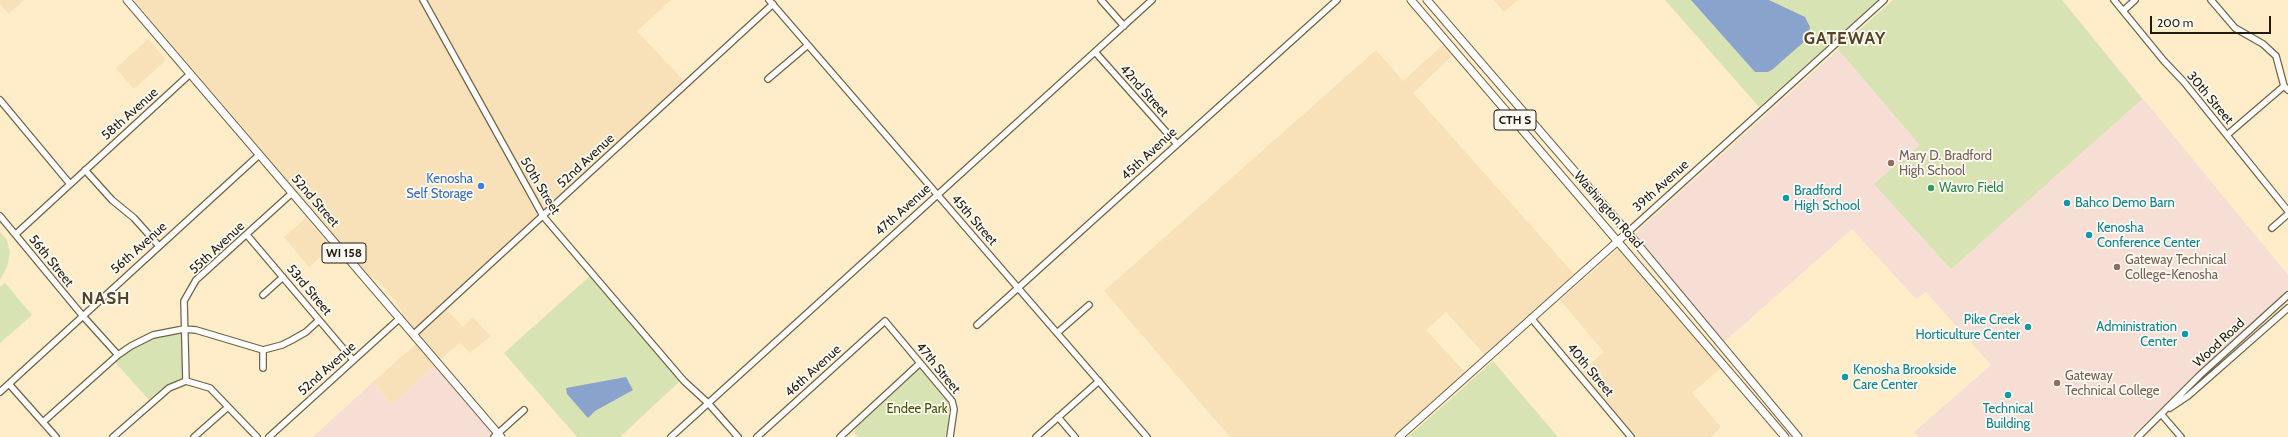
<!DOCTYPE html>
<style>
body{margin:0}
#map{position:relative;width:2288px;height:437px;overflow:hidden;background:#ffecc9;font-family:Cabin,sans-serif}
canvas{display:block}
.scale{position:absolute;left:2150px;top:16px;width:121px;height:18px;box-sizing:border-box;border:2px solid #211b0e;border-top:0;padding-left:5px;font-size:12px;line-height:14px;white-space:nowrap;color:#211b0e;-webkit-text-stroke:3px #fefbf4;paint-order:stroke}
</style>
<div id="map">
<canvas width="2288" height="437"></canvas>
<div class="scale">200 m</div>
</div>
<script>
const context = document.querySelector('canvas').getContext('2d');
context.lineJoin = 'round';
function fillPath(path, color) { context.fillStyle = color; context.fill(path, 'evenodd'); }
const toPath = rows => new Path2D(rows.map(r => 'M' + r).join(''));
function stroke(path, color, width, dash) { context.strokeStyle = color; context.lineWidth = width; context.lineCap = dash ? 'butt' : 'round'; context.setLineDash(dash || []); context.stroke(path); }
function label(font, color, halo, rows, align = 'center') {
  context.font = font + ' Cabin,sans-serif'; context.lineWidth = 3.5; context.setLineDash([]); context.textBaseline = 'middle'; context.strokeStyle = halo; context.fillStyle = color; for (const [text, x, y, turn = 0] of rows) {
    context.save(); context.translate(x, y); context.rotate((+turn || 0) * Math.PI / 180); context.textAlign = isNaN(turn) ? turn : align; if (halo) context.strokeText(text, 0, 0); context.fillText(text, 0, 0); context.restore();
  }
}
const built = toPath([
 [0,0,24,0,9,14,0,4],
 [134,0,671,0,637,31,684,81,546,209,539,204,499,130,492,133,537,215,442,305,463,327,473,317,490,336,470,353,460,343,441,359,412,326,395,301,378,281,372,279],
 [1494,0,1518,0,1504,12],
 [148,39,166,60,134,89,116,68],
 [1444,44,1453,55,1413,93,1574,274,1485,355,1446,312,1426,330,1465,372,1393,437,1230,437,1104,291,1376,50,1403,81],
 [306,218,331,247,309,267,284,237],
 [1621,249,1721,368,1692,393,1721,427,1711,437,1635,437,1581,372,1604,352,1560,300,1616,251],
 [416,344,434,366,392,405,373,382]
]);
const education = toPath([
 [1893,0,2062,0,2288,275,2288,292,2130,437,1918,437,1914,432,1991,365,1926,292,1916,299,1852,229,1724,342,1638,240,1636,234,1642,227],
 [434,366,491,431,491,437,313,437,373,382,392,405]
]);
const green = toPath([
 [1665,0,1878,0,1759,107],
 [1893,0,2062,0,2142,99,1951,269,1874,184,1920,145,1838,49],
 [0,232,7,240,10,253,7,267,0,280],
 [590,276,680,381,620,437,577,437,504,353],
 [5,283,32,315,0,343,0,287],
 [179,332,182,334,182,380,166,386,149,400,114,361,129,349,153,337],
 [1493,361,1558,437,1408,437],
 [920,369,947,401,949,409,947,437,859,437,856,435,854,432,857,427]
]);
const water = toPath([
 [1691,0,1769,0,1805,17,1810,27,1809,33,1806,40,1773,69,1768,72,1755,72],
 [626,377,633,390,595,411,588,418,567,394,566,388]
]);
const minor = toPath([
 [423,0,543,216,684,381,708,403,738,437],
 [769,0,1147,437],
 [1101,0,1124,26],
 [2114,0,2164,61,2184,82,2288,211],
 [2211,0,2235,28,2263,44,2276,56,2284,86,2288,90],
 [2123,11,2135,0],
 [1096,53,1176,143],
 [768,79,808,45],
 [0,100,70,184],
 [2227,135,2284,86],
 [85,170,112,200,134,218,159,246],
 [0,216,82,315,118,355],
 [2272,228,2288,214],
 [1628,232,1884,0],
 [16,234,190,74],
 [247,235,353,360],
 [263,295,283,277],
 [1531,318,1631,437],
 [977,325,1337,0],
 [1057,333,1089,305],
 [414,334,773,4],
 [263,350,282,345,292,340,306,332,319,320],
 [263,350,263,368],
 [186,381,184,301,196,280,292,193],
 [186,381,210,388,257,437],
 [9,384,56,437],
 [0,392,259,155],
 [2170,408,2188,396,2288,308],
 [2162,415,2181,437],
 [1058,417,1075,437],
 [43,422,118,355,131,346,153,335,184,329,196,330,263,350],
 [113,437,169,388,186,381],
 [194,437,228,407],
 [269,437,400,318],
 [494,437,524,410],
 [671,437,1152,0],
 [757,437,885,321,952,401,954,409,950,437],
 [840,437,919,364],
 [1036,437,1099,381],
 [2138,437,2200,375,2288,295]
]);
const major = toPath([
 [127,0,501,437],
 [1411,0,1785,437],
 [1427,0,1634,240,1798,437],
 [1399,437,1628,232]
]);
const markers = [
 [1891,163,4,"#8d6e63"],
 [481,186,4,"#3f7fe0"],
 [1931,188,4,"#2e9e5b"],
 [1786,198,4,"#0f9aa8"],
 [2067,203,4,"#0f9aa8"],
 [2089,235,4,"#0f9aa8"],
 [2117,267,4,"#8d6e63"],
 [2028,327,4,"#0f9aa8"],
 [2185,334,4,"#0f9aa8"],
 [1845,377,4,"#0f9aa8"],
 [2057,383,4,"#8d6e63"],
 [2008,395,4,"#0f9aa8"]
];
const shields = [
 [1515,120,42],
 [344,253,44]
];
const shieldNames = [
 ["CTH S",1515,120],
 ["WI 158",344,253]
];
const streetNames = [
 ["42nd Street",1144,91,48],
 ["30th Street",2210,98,50],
 ["58th Avenue",130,114,-42],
 ["45th Avenue",1149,154,-43],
 ["52nd Avenue",586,161,-43],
 ["50th Street",540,186,59],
 ["39th Avenue",1661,186,-42],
 ["52nd Street",315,201,49],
 ["47th Avenue",903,210,-42],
 ["Washington Road",1608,210,49],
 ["45th Street",974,220,49],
 ["56th Avenue",139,248,-42],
 ["55th Avenue",217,248,-43],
 ["56th Street",51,261,51],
 ["53rd Street",309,290,50],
 ["Wood Road",2219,343,-43],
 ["47th Street",938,368,51],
 ["52nd Avenue",327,369,-42],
 ["40th Street",1590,370,50],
 ["46th Avenue",813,371,-42]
];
const educationNames = [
 ["Mary D. Bradford",1899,156],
 ["High School",1899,171],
 ["Gateway Technical",2125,260],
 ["College-Kenosha",2125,275],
 ["Gateway",2065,376],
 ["Technical College",2065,391]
];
const shopNames = [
 ["Kenosha",473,179],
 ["Self Storage",473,194]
];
const leisureNames = [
 ["Wavro Field",1939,188]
];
const cultureNames = [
 ["Bradford",1794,191],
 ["High School",1794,206],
 ["Bahco Demo Barn",2075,203],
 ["Kenosha",2097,228],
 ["Conference Center",2097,243],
 ["Pike Creek",2020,320,"right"],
 ["Horticulture Center",2020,335,"right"],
 ["Administration",2177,327,"right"],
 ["Center",2177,342,"right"],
 ["Kenosha Brookside",1853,370],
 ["Care Center",1853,385],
 ["Technical",2008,409,"center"],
 ["Building",2008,424,"center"]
];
const parkNames = [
 ["Endee Park",917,409]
];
const districtNames = [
 ["GATEWAY",1845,39],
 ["NASH",106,299]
];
fillPath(built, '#f8e1b8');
fillPath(education, '#f7ded5');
fillPath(green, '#d7e3b2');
fillPath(water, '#8aa3cc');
stroke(minor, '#736344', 8);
stroke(major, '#736344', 9);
stroke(minor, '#fff', 5.5);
stroke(major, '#fff', 7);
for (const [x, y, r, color] of markers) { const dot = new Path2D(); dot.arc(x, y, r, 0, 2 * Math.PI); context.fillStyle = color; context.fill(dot); stroke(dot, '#fefbf4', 1.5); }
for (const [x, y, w] of shields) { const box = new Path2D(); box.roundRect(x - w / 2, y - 10, w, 20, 3); context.fillStyle = '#fefbf4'; context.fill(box); stroke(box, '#211b0e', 1); }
label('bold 12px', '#211b0e', null, shieldNames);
label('13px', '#211b0e', '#fefbf4', streetNames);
label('13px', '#785e54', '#fefbf4', educationNames, 'left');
label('13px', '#366cbe', '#fefbf4', shopNames, 'right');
label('13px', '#27864d', '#fefbf4', leisureNames, 'left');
label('13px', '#0d838f', '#fefbf4', cultureNames, 'left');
label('13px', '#475302', '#fefbf4', parkNames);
context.letterSpacing = '1px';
label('bold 17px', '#544426', '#fefbf4', districtNames);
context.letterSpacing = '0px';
</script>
